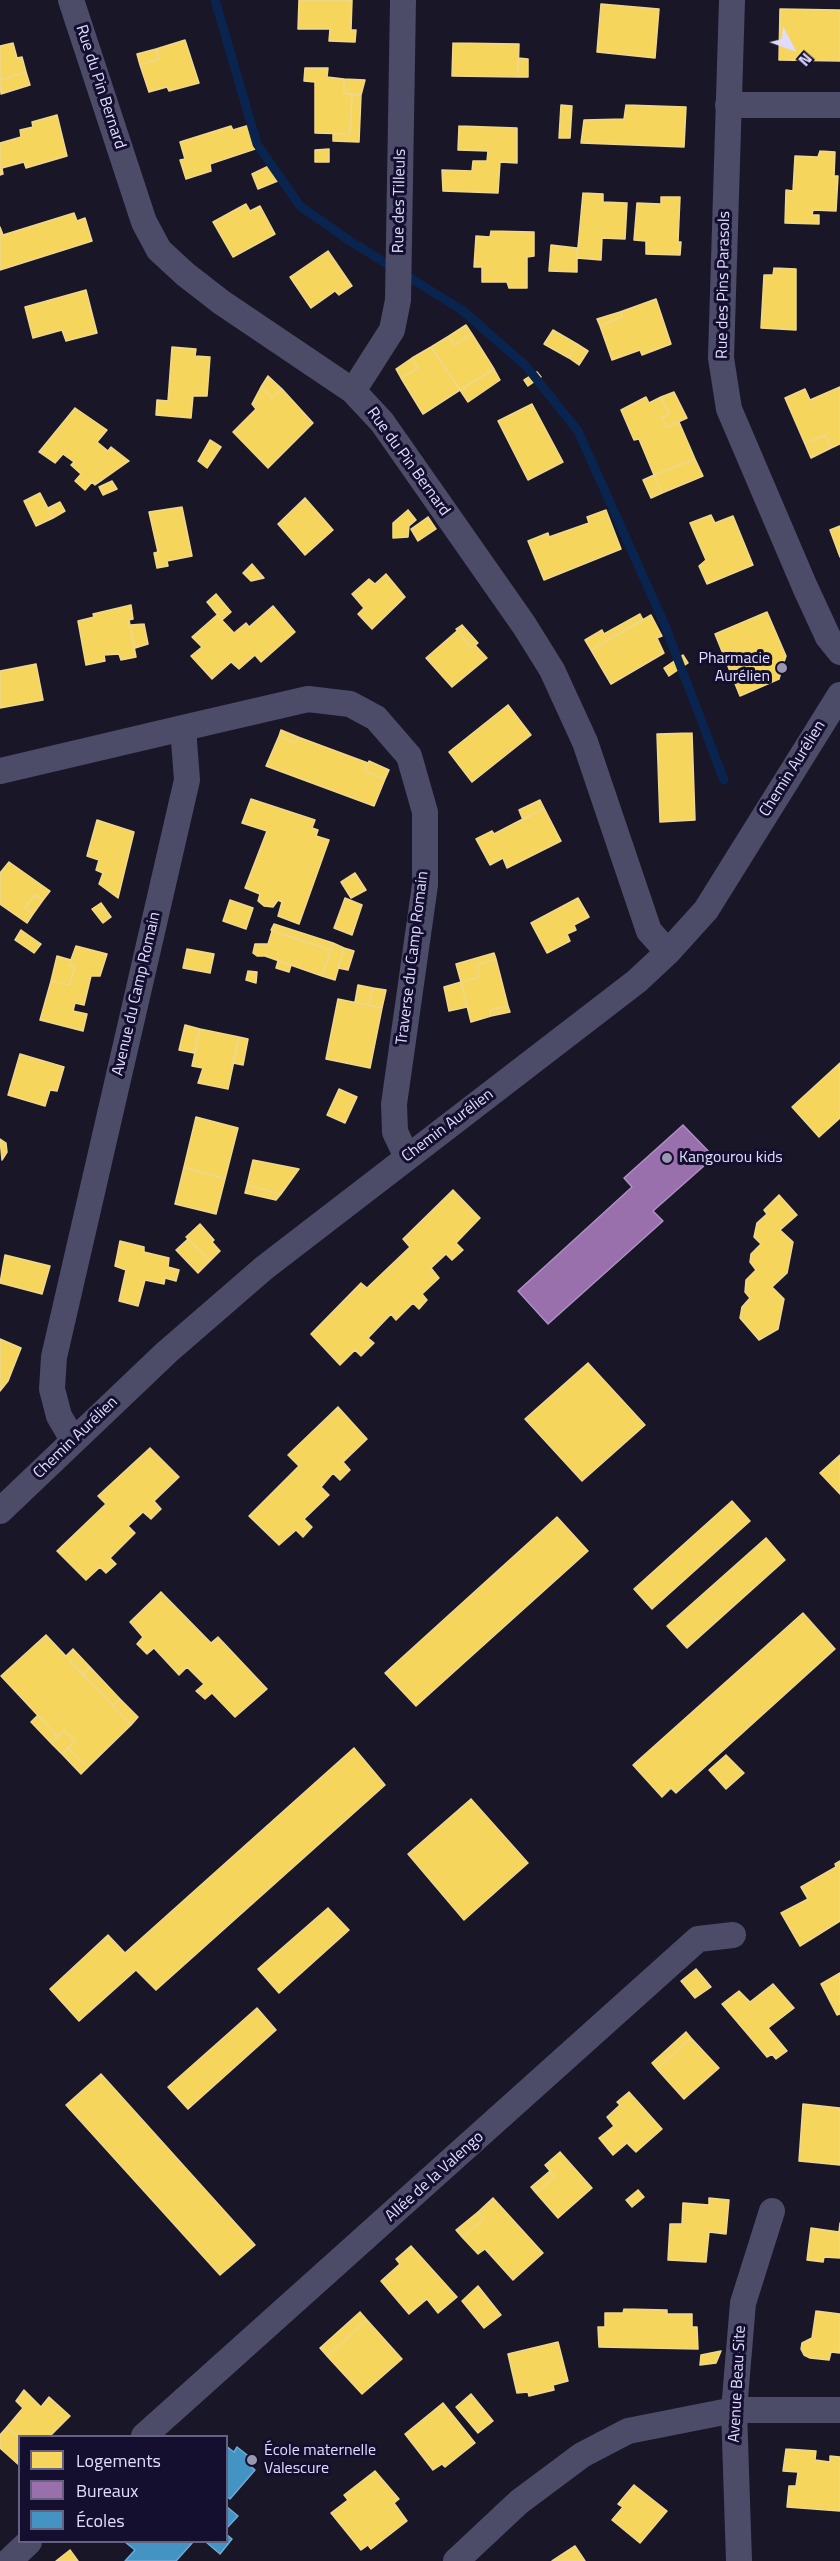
<!DOCTYPE html>
<meta charset="utf-8">
<style>
body{margin:0}
#map{position:relative;width:840px;height:2561px;overflow:hidden;background:#191627;font-family:"Titillium Web",sans-serif}
canvas{display:block}
.legend{position:absolute;left:18px;top:2435px;width:210px;height:108px;box-sizing:border-box;background:#140f2e;border:2px solid #666182;margin:0;padding:8px 10px;list-style:none;font-size:18px;color:#e0dcff}
.legend li{display:flex;align-items:center;gap:12px;height:30px}
.legend b{width:30px;border:2px solid #666182}
.north{position:absolute;left:762px;top:18px;width:60px;height:60px;-webkit-text-stroke:4px #140f2e;paint-order:stroke;rotate:131deg;font-size:16px;font-weight:700;line-height:24px;text-align:center;color:#e0dcff}
.north::after{content:'';display:block;margin:auto;width:21px;height:27px;background:#e0dcff;clip-path:polygon(50% 0,100% 100%,50% 72%,0 100%)}
</style>
<div id="map">
<canvas width="840" height="2561"></canvas>
<ul class="legend">
<li><b style="height:16px;background:#f6d55c"></b>Logements</li>
<li><b style="height:16px;background:#9970ab"></b>Bureaux</li>
<li><b style="height:16px;background:#4393c3"></b>Écoles</li>
</ul>
<div class="north">N</div>
</div>
<script>
const context = document.querySelector('canvas').getContext('2d');
context.lineJoin = 'round';
function fillPath(path, color) { context.fillStyle = color; context.fill(path, 'evenodd'); }
const toPath = rows => new Path2D(rows.map(r => 'M' + r).join(''));
function stroke(path, color, width, dash) { context.strokeStyle = color; context.lineWidth = width; context.lineCap = dash ? 'butt' : 'round'; context.setLineDash(dash || []); context.stroke(path); }
function label(font, color, halo, rows, align = 'center') {
  context.font = font + ' "Titillium Web",sans-serif'; context.lineWidth = 6; context.setLineDash([]); context.textBaseline = 'middle'; context.strokeStyle = halo; context.fillStyle = color; for (const [text, x, y, turn = 0] of rows) {
    context.save(); context.translate(x, y); context.rotate((+turn || 0) * Math.PI / 180); context.textAlign = isNaN(turn) ? turn : align; if (halo) context.strokeText(text, 0, 0); context.fillText(text, 0, 0); context.restore();
  }
}
const homes = toPath([
 [299,0,352,0,351,30,356,30,355,42,329,41,330,29,298,29,299,0],
 [601,4,659,9,655,58,597,52,601,4],
 [780,9,840,10,840,61,779,60,780,9],
 [185,40,199,83,169,91,167,87,149,92,140,65,159,59,156,49,185,40],
 [13,43,17,58,22,57,26,72,0,80,0,46,13,43],
 [453,43,519,44,518,77,452,76,453,43],
 [156,49,159,59,140,65,137,54,156,49],
 [518,58,528,59,528,77,518,77,518,58],
 [305,68,328,68,327,77,344,79,344,93,352,95,350,134,315,133,315,82,304,81,305,68],
 [26,72,30,85,1,94,0,80,26,72],
 [344,79,365,80,361,95,344,93,344,79],
 [352,95,361,95,359,142,333,141,333,134,350,134,352,95],
 [561,105,572,106,570,138,559,138,561,105],
 [626,105,686,107,684,147,581,143,584,120,624,119,626,105],
 [57,115,67,156,26,168,24,162,2,168,3,174,0,175,0,143,21,137,20,130,33,127,32,122,57,115],
 [253,124,261,147,210,164,211,171,186,179,180,160,185,159,180,142,231,126,233,130,253,124],
 [459,126,517,128,517,163,500,162,498,193,443,191,442,170,472,171,473,161,487,161,488,151,458,150,459,126],
 [329,149,329,162,315,162,315,150,329,149],
 [820,151,835,152,834,176,838,176,836,211,813,210,812,215,819,215,819,224,785,223,786,190,793,191,795,156,818,157,820,151],
 [273,164,280,180,258,189,252,174,273,164],
 [583,193,603,194,603,202,627,203,625,239,602,238,601,260,577,258,583,193],
 [661,197,680,197,678,242,681,242,680,255,646,254,646,241,634,240,637,203,661,204,661,197],
 [246,204,250,211,260,206,275,234,233,257,213,222,246,204],
 [74,213,77,221,85,218,92,241,0,270,0,227,3,235,74,213],
 [491,231,534,232,534,256,527,257,527,288,509,288,507,282,482,282,482,267,474,267,476,236,490,237,491,231],
 [551,245,577,248,577,272,549,271,551,245],
 [328,251,352,286,339,295,335,291,311,308,290,277,328,251],
 [774,268,796,269,796,330,761,328,764,275,773,275,774,268],
 [86,290,97,333,66,341,62,330,33,338,25,307,86,290],
 [656,299,671,344,642,355,640,350,612,360,600,326,622,317,620,312,656,299],
 [620,312,622,317,600,326,597,319,620,312],
 [466,325,472,334,455,345,449,336,466,325],
 [553,330,577,344,569,358,544,344,553,330],
 [472,334,494,369,460,390,431,347,449,336,455,345,472,334],
 [577,344,588,351,579,365,569,358,577,344],
 [172,347,196,349,195,356,210,357,207,396,193,396,191,418,156,415,157,400,168,401,172,347],
 [431,347,460,390,423,414,401,378,418,368,412,358,431,347],
 [412,358,418,368,401,378,396,369,412,358],
 [494,369,500,380,468,402,460,390,494,369],
 [537,372,541,377,528,386,524,380,537,372],
 [268,376,282,389,272,398,261,387,268,376],
 [261,387,272,398,282,389,313,423,268,468,233,432,256,409,252,404,261,387],
 [840,387,840,444,831,448,825,435,805,444,785,398,805,389,810,400,840,387],
 [674,392,687,418,667,427,662,418,669,414,661,397,674,392],
 [646,397,649,403,661,397,669,414,662,418,667,427,679,422,695,459,654,475,639,439,634,440,621,410,646,397],
 [532,404,563,462,528,480,498,421,532,404],
 [75,408,107,430,97,442,108,451,111,447,129,461,95,485,92,482,85,490,75,481,81,474,71,465,74,462,63,454,55,463,39,452,75,408],
 [825,435,831,448,811,458,805,444,825,435],
 [210,440,221,447,207,468,198,461,210,440],
 [695,459,703,476,662,493,654,475,695,459],
 [654,475,662,493,651,498,643,480,654,475],
 [112,481,117,489,103,495,99,487,112,481],
 [40,493,53,518,36,526,24,501,40,493],
 [305,498,333,530,305,555,278,524,305,498],
 [60,502,65,511,53,518,48,508,60,502],
 [182,507,192,556,167,561,168,566,157,568,154,553,158,552,149,512,182,507],
 [408,510,416,520,409,526,408,537,393,538,393,523,408,510],
 [606,510,621,549,544,580,528,541,548,533,549,537,589,523,587,517,606,510],
 [711,515,715,523,733,516,753,565,707,584,699,566,706,560,690,523,711,515],
 [428,517,436,529,418,541,411,529,428,517],
 [840,526,840,557,830,530,840,526],
 [252,564,264,578,251,581,243,573,252,564],
 [386,574,405,597,372,629,358,614,364,608,352,594,369,579,375,584,386,574],
 [216,594,231,612,222,620,207,602,216,594],
 [131,605,133,619,129,620,136,657,121,660,119,654,104,655,105,661,86,665,78,621,94,617,93,614,131,605],
 [273,606,295,632,261,662,255,655,239,669,231,662,212,679,191,656,202,647,192,637,217,615,234,633,246,623,249,627,273,606],
 [767,612,786,656,782,668,779,679,740,696,715,634,767,612],
 [640,614,643,620,591,650,585,640,602,630,604,634,640,614],
 [651,615,662,636,657,638,664,653,611,684,591,650,651,615],
 [144,624,148,644,135,648,130,625,144,624],
 [462,625,478,643,472,648,456,629,462,625],
 [457,631,472,648,475,645,487,658,452,687,426,658,457,631],
 [683,655,688,663,669,676,664,668,683,655],
 [36,664,43,700,0,708,0,671,36,664],
 [508,705,531,735,472,782,449,752,508,705],
 [281,730,298,737,295,743,279,736,281,730],
 [692,733,695,820,660,822,657,734,692,733],
 [279,736,295,743,298,737,368,763,365,771,385,779,374,806,266,766,279,736],
 [369,761,389,770,385,779,365,771,369,761],
 [251,799,315,820,312,828,318,830,316,836,329,840,299,924,278,916,282,902,278,900,273,907,264,906,258,901,260,894,245,888,267,831,242,823,251,799],
 [540,800,544,808,523,820,519,810,540,800],
 [544,808,561,841,507,868,503,858,490,865,476,839,492,831,494,834,544,808],
 [97,820,134,832,118,898,99,884,103,873,96,870,99,860,87,856,97,820],
 [9,862,50,891,43,900,35,895,25,908,33,914,27,923,0,904,0,873,9,862],
 [355,873,366,890,351,898,341,882,355,873],
 [35,895,43,900,33,914,25,908,35,895],
 [345,898,362,905,352,935,334,928,345,898],
 [578,898,589,917,574,925,576,930,567,934,570,941,547,953,531,923,578,898],
 [230,900,253,908,246,929,223,921,230,900],
 [101,903,111,917,103,923,92,909,101,903],
 [274,924,333,943,331,950,271,930,274,924],
 [21,930,41,944,34,953,15,940,21,930],
 [272,931,331,950,322,976,265,956,257,956,253,953,255,944,268,944,272,931],
 [333,943,344,948,335,980,322,976,333,943],
 [76,946,107,954,100,976,91,976,84,1005,75,1003,73,1011,87,1014,83,1031,40,1020,51,981,69,985,75,967,69,965,76,946],
 [344,948,354,951,348,970,338,968,344,948],
 [187,949,214,954,210,973,183,968,187,949],
 [494,953,496,959,477,965,479,977,461,982,456,964,494,953],
 [57,956,71,960,69,965,75,967,69,985,51,981,57,956],
 [496,959,508,1006,490,1010,491,1016,471,1022,461,982,479,977,477,965,496,959],
 [278,961,291,965,289,972,276,968,278,961],
 [248,971,257,972,256,983,246,980,248,971],
 [461,982,467,1007,449,1011,444,987,461,982],
 [358,985,373,988,369,1005,355,1002,358,985],
 [373,988,386,990,382,1008,369,1005,373,988],
 [338,999,382,1008,370,1068,326,1059,338,999],
 [508,1006,510,1012,491,1016,490,1010,508,1006],
 [185,1025,200,1029,194,1053,179,1050,185,1025],
 [200,1029,239,1037,228,1089,198,1083,203,1068,192,1066,200,1029],
 [239,1037,248,1039,243,1065,233,1063,239,1037],
 [20,1054,64,1067,57,1091,50,1090,45,1106,8,1095,20,1054],
 [840,1063,840,1118,819,1137,792,1107,840,1063],
 [339,1089,357,1097,345,1123,327,1115,339,1089],
 [196,1117,238,1128,225,1179,184,1167,196,1117],
 [0,1139,6,1143,7,1152,2,1160,0,1139],
 [253,1160,299,1169,281,1194,247,1185,253,1160],
 [184,1167,225,1179,216,1214,175,1204,184,1167],
 [247,1185,281,1194,276,1200,245,1193,247,1185],
 [453,1190,480,1218,456,1243,463,1250,452,1260,446,1254,431,1268,439,1278,422,1294,427,1300,419,1309,413,1303,396,1320,391,1314,368,1338,374,1343,361,1356,355,1350,340,1365,311,1334,361,1283,367,1288,410,1247,403,1239,453,1190],
 [779,1195,797,1215,780,1230,793,1242,787,1273,772,1287,784,1299,778,1329,759,1340,740,1318,742,1307,750,1298,745,1292,746,1280,756,1270,750,1262,751,1254,761,1244,754,1237,757,1223,767,1214,764,1210,779,1195],
 [200,1224,214,1240,212,1242,220,1251,210,1261,186,1237,200,1224],
 [188,1239,210,1261,198,1273,176,1250,188,1239],
 [120,1241,144,1247,144,1252,169,1258,168,1267,179,1270,176,1281,165,1278,164,1284,145,1280,138,1306,119,1301,126,1270,115,1266,120,1241],
 [5,1255,50,1266,42,1294,0,1283,5,1255],
 [0,1339,21,1348,8,1381,0,1391,0,1339],
 [588,1363,645,1425,582,1481,525,1419,588,1363],
 [338,1407,367,1439,343,1462,350,1470,340,1480,333,1473,321,1487,329,1495,304,1519,312,1527,303,1537,296,1530,279,1545,249,1516,299,1466,288,1455,338,1407],
 [150,1448,179,1477,154,1501,161,1509,151,1519,143,1512,128,1526,135,1533,110,1558,116,1564,106,1573,100,1567,86,1580,57,1551,106,1504,98,1496,150,1448],
 [840,1455,840,1494,820,1473,840,1455],
 [732,1501,750,1521,652,1609,634,1589,732,1501],
 [557,1517,588,1551,416,1706,385,1673,557,1517],
 [766,1538,785,1560,687,1648,667,1626,766,1538],
 [161,1592,211,1643,218,1637,267,1689,235,1717,212,1693,205,1699,196,1691,204,1684,187,1667,179,1675,154,1648,147,1654,137,1644,143,1637,130,1622,161,1592],
 [803,1613,835,1649,676,1793,671,1788,662,1797,633,1765,803,1613],
 [46,1635,131,1725,88,1767,68,1748,75,1741,64,1730,58,1737,1,1676,46,1635],
 [73,1649,90,1667,83,1675,66,1656,73,1649],
 [90,1667,120,1699,113,1706,83,1675,90,1667],
 [120,1699,138,1717,131,1725,113,1706,120,1699],
 [38,1715,58,1737,51,1743,31,1722,38,1715],
 [64,1730,75,1741,62,1754,51,1743,64,1730],
 [68,1748,88,1767,81,1774,62,1754,68,1748],
 [354,1748,385,1785,156,1990,136,1970,79,2021,50,1989,108,1935,125,1953,354,1748],
 [726,1755,744,1773,726,1789,709,1770,726,1755],
 [471,1799,528,1863,464,1920,408,1854,471,1799],
 [840,1861,840,1921,800,1946,781,1913,808,1899,801,1887,836,1867,835,1864,840,1861],
 [328,1908,349,1930,279,1993,258,1969,328,1908],
 [696,1969,711,1987,695,1998,681,1981,696,1969],
 [840,1973,840,2014,837,2015,821,1984,840,1973],
 [773,1984,794,2008,768,2028,787,2051,776,2059,772,2054,767,2057,722,2004,739,1991,750,2002,773,1984],
 [257,2008,276,2030,188,2109,168,2087,257,2008],
 [686,2032,691,2038,657,2069,652,2063,686,2032],
 [691,2038,719,2068,684,2099,657,2069,691,2038],
 [101,2074,255,2245,220,2275,66,2105,101,2074],
 [629,2092,662,2129,636,2152,627,2143,613,2155,599,2138,614,2126,607,2117,620,2105,617,2102,629,2092],
 [803,2104,840,2108,840,2165,799,2161,803,2104],
 [560,2152,592,2188,558,2218,536,2193,555,2177,545,2165,560,2152],
 [550,2171,555,2177,536,2193,531,2187,550,2171],
 [638,2190,644,2197,632,2207,626,2200,638,2190],
 [493,2198,543,2253,513,2280,485,2249,478,2254,462,2237,484,2219,478,2212,493,2198],
 [709,2198,729,2200,726,2234,709,2232,706,2262,668,2260,670,2224,682,2224,683,2203,709,2205,709,2198],
 [478,2212,484,2219,462,2237,456,2230,478,2212],
 [840,2223,840,2258,824,2257,823,2262,807,2260,811,2228,839,2232,840,2223],
 [411,2246,457,2297,438,2313,427,2299,409,2314,381,2281,400,2264,396,2259,411,2246],
 [478,2286,501,2315,484,2328,462,2301,478,2286],
 [624,2309,667,2310,667,2314,692,2314,692,2327,697,2327,698,2349,599,2347,598,2327,605,2327,605,2313,623,2313,624,2309],
 [816,2311,840,2314,840,2353,831,2352,829,2360,810,2358,804,2355,801,2349,802,2343,812,2338,816,2311],
 [360,2312,367,2320,327,2356,320,2348,360,2312],
 [367,2320,402,2359,362,2394,327,2356,367,2320],
 [558,2342,568,2381,553,2385,554,2390,529,2396,528,2392,517,2393,508,2354,558,2342],
 [721,2351,716,2363,700,2365,701,2355,721,2351],
 [24,2390,41,2407,49,2397,70,2416,50,2436,20,2438,7,2427,23,2408,16,2401,24,2390],
 [471,2394,493,2421,478,2433,456,2407,471,2394],
 [443,2403,475,2443,445,2467,442,2464,433,2470,405,2434,443,2403],
 [7,2427,20,2438,19,2465,0,2448,0,2435,7,2427],
 [786,2449,816,2451,815,2460,830,2462,830,2456,840,2457,840,2511,787,2507,789,2486,796,2486,798,2472,783,2471,786,2449],
 [375,2471,399,2499,394,2503,407,2521,371,2549,368,2545,361,2550,331,2513,348,2500,344,2495,375,2471],
 [634,2485,667,2511,640,2543,612,2520,623,2507,618,2504,634,2485],
 [575,2546,585,2561,552,2561,575,2546],
 [70,2550,78,2561,56,2561,70,2550]
]);
const offices = toPath([
 [683,1125,714,1157,653,1211,663,1221,548,1324,518,1291,632,1187,624,1178,683,1125]
]);
const schools = toPath([
 [226,2446,234,2452,237,2447,251,2458,247,2463,255,2470,230,2499,226,2496,226,2446],
 [226,2506,238,2516,226,2529,226,2506],
 [226,2534,232,2539,220,2554,206,2542,226,2542,226,2534],
 [125,2542,193,2542,176,2561,125,2561,135,2550,125,2542]
]);
const stream = toPath([
 [215,0,257,144,300,206,350,241,462,310,526,366,578,431,664,623,724,780]
]);
const minor = toPath([
 [71,0,144,222,159,250,185,274,221,302,353,391,382,422,524,625,552,670,585,742,649,931,668,952],
 [732,0,721,358,729,409,805,587,828,637,840,652],
 [728,105,840,105],
 [353,391,392,330,398,300,403,0],
 [183,728,308,699,350,704,376,718,409,756,425,812,425,885,394,1104,395,1132,407,1157],
 [0,771,183,728,187,780,54,1357,52,1389,59,1416,73,1440],
 [0,1511,167,1352,264,1268,637,981,668,952,706,910,840,695],
 [144,2436,698,1939,733,1935],
 [9,2561,29,2542],
 [456,2561,519,2502,582,2455,628,2431,734,2410,840,2410],
 [739,2561,734,2410,743,2303,772,2211]
]);
const markers = [
 [782,668,6,"#9a97b3"],
 [667,1158,6,"#9a97b3"],
 [252,2460,6,"#9a97b3"]
];
const streetNames = [
 ["Rue du Pin Bernard",100,87,72],
 ["Rue des Tilleuls",400,201,-89],
 ["Rue des Pins Parasols",724,285,-89],
 ["Rue du Pin Bernard",408,462,54],
 ["Chemin Aurélien",793,769,-58],
 ["Traverse du Camp Romain",413,958,-83],
 ["Avenue du Camp Romain",137,994,-77],
 ["Chemin Aurélien",448,1126,-37],
 ["Chemin Aurélien",76,1438,-44],
 ["Allée de la Valengo",435,2177,-42],
 ["Avenue Beau Site",738,2384,-87]
];
const poiNames = [
 ["Pharmacie",770,659,"right"],
 ["Aurélien",770,677,"right"],
 ["Kangourou kids",679,1158],
 ["École maternelle",264,2451],
 ["Valescure",264,2469]
];
fillPath(homes, '#f6d55c');
stroke(homes, '#efd78d', 1.5);
fillPath(offices, '#9970ab');
stroke(offices, '#ae90c4', 1.5);
fillPath(schools, '#4393c3');
stroke(schools, '#72a9d5', 1.5);
stroke(stream, '#0a2450', 9);
stroke(minor, '#4c4b68', 26);
for (const [x, y, r, color] of markers) { const dot = new Path2D(); dot.arc(x, y, r, 0, 2 * Math.PI); context.fillStyle = color; context.fill(dot); stroke(dot, '#140f2e', 2); }
label('16px', '#e0dcff', '#140f2e', streetNames);
label('16px', '#e0dcff', '#140f2e', poiNames, 'left');
</script>
